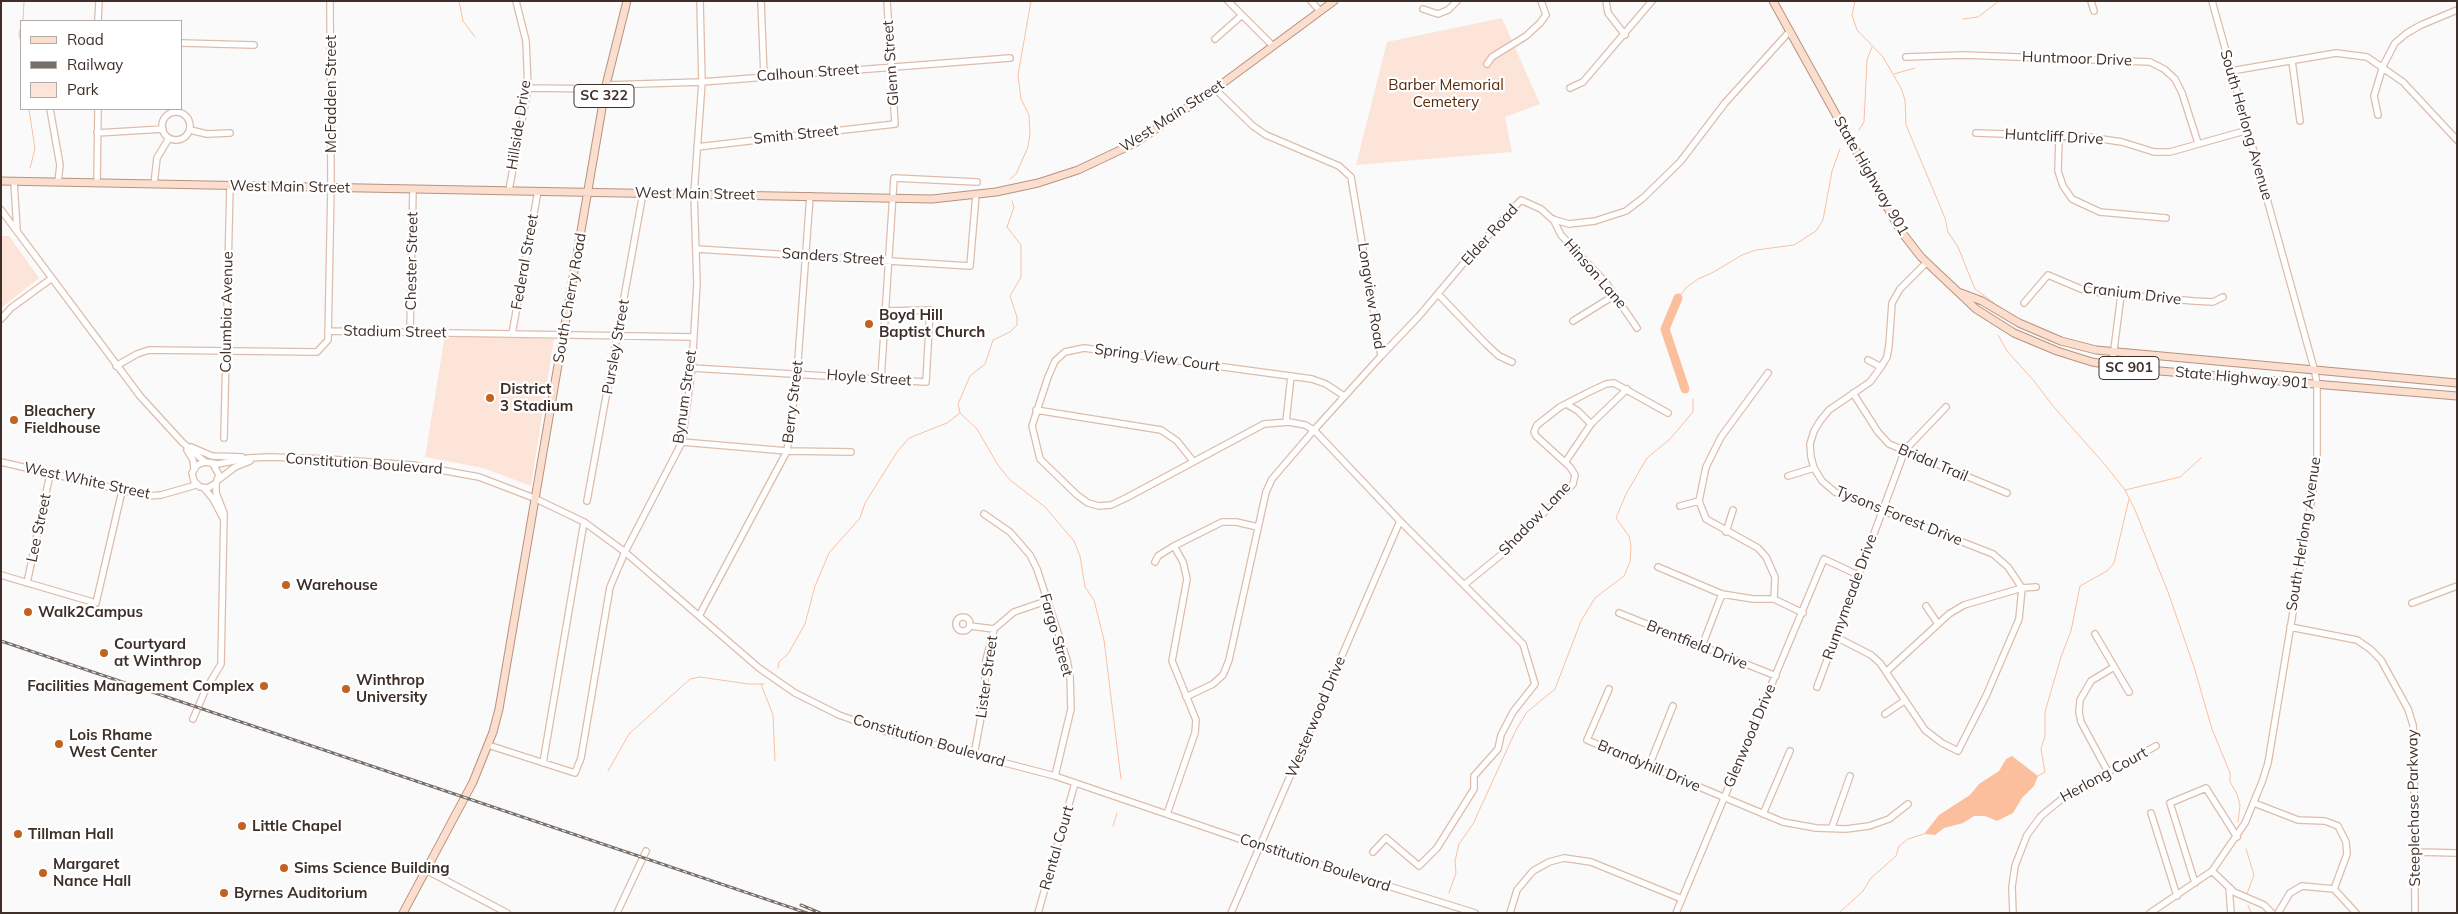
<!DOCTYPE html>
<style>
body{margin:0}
#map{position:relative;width:2458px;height:914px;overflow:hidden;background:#fafafa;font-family:Mulish,sans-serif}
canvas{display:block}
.frame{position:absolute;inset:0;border:2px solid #3e3029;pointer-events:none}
.legend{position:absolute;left:20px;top:20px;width:162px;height:90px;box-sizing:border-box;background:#fff;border:1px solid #b2aca9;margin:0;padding:6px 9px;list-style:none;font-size:15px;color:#3e3029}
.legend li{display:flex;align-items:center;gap:10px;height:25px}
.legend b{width:25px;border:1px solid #b2aca9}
</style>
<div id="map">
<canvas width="2458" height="914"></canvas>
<div class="frame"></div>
<ul class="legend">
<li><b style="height:6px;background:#fbdece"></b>Road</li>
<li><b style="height:6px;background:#786f6a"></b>Railway</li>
<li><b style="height:14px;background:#fce4d8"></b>Park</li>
</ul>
</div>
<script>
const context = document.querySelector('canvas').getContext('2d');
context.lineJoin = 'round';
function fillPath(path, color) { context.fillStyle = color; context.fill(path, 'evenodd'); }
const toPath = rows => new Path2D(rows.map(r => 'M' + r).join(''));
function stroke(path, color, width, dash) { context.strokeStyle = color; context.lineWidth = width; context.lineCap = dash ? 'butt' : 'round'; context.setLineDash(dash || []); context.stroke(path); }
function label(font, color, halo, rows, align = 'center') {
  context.font = font + ' Mulish,sans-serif'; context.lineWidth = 4.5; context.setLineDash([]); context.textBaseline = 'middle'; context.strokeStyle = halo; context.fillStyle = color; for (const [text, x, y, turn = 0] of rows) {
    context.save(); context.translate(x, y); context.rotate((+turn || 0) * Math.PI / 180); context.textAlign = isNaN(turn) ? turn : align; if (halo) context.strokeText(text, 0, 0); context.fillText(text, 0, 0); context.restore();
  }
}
const green = toPath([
 [1502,18,1540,104,1505,117,1512,152,1356,165,1387,42],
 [1,236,9,236,39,278,1,308],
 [445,335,554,339,531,486,483,468,425,457]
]);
const water = toPath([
 [2012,756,2038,776,2034,786,2022,798,2013,813,1997,821,1985,816,1974,816,1963,823,1944,828,1935,835,1924,834,1939,815,1970,795,1979,784,1999,771,2006,759]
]);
const stream = toPath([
 [459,1,463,21,475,37],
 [1855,1,1852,15,1857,30,1883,57,1901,88,1905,100,1906,125,1945,218,1948,232,1958,247,1975,289,1994,303],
 [1963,19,1978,17,1999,1],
 [23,21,24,1],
 [21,26,19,34,21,43],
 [1894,74,1915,68],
 [29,109,35,149,30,168],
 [1859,130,1864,122,1867,60,1872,47],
 [1010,179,1016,174,1028,147,1030,134,1029,115,1021,99,1018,75,1031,1],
 [1012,201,1014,207,1007,227,1021,245,1021,277,1010,296,1017,317,1017,325,1010,332,993,340,985,364,970,376,958,404,960,413,977,429,998,465,1010,480,1045,507,1074,541,1080,556,1085,587,1094,600,1104,640,1121,779],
 [1678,298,1687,287,1698,279,1712,273,1742,255,1756,250,1794,245,1816,231,1823,220,1832,171,1840,149],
 [1998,335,2007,351,2034,381,2053,406,2106,466,2125,490,2135,510,2168,592,2194,667,2212,729,2230,773,2230,782,2237,794,2240,805,2238,822],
 [1685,389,1687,392],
 [2125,490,2180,477,2201,458],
 [778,668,779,662,788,654,805,624,815,586,829,553,860,518,865,503,897,452,909,438,947,423,960,413],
 [761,684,773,715,775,761],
 [608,771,629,734,690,679,700,677,748,684,764,684],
 [2038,776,2045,772,2041,749,2045,736,2045,712,2061,657,2071,631,2080,586,2107,571,2114,563,2129,499],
 [1113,826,1117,813],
 [2246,849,2254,875,2247,894],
 [1449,893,1456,873,1455,861,1459,844,1473,824,1516,730,1527,712,1555,689,1581,621,1595,598,1624,576,1630,562,1631,546,1629,536,1616,518,1626,494,1647,458,1670,439,1693,412,1693,399],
 [2248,905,2251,913],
 [1839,913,1863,891,1871,878,1896,856,1899,846,1908,839,1924,834]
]);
const river = toPath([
 [1678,298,1665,329,1685,389]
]);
const minor = toPath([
 [761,1,764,76],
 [1228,1,1273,46],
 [1311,1,1320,11],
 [1606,1,1608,13,1625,35],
 [2091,1,2094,11],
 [1423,9,1438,14,1448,10,1457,1],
 [98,21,99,1],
 [1215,39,1241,16],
 [181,43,254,45],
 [1906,57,1964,55,2150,62,2164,69,2175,79,2182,93,2198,143],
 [2292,61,2300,121],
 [1487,64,1492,57,1526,36,1540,23,1546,15,1541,1],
 [2231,71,2336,53,2367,57,2403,82,2457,140],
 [606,85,702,82,1010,58],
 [528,88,605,89],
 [1570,88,1583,82,1652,1],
 [1215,89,1253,126,1266,135,1339,166,1351,177,1381,356,1314,430,1400,521,1523,644,1535,684,1513,712,1501,735,1498,749,1474,776,1474,789,1437,848,1419,866,1386,838,1373,852],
 [50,109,60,165,58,182],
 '162 126a14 14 0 1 1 28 0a14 14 0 1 1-28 0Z',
 [2378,115,2374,96,2383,66,2395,43,2407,33,2421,25,2457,10],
 [190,130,207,134,230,133],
 [97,133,163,129],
 [1976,133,2088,137,2122,142,2154,152,2170,152,2248,130],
 [2059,138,2058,171,2063,186,2072,199,2100,212,2166,218],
 [697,147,895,124,887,1],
 [14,182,17,230],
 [97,183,98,109],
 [154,184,157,158,169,138],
 [509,190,528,88,526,41,516,1],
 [1,210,140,396,182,442,205,462,218,464,249,458,269,457,328,459,413,465,479,477,534,498,584,522,625,552,759,668,795,693,839,715,887,732,1055,776,1260,846,1475,913],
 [1553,219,1561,235,1607,284,1637,328],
 [696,249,970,266,976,194],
 [1438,294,1486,344,1499,356,1512,362],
 [2024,303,2048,275,2081,289,2102,293,2194,301,2213,302,2223,297],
 [1,319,11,308,52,278],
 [1573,321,1615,295],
 [328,331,693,337],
 [410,332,413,189],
 [512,334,538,191],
 [1381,356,1420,315,1472,253,1521,200,1541,209,1552,219,1569,224,1595,221,1626,211,1643,198,1680,162,1725,103,1789,32],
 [1868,360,1881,367],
 [2112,365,2121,295],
 [116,366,137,354,149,350,317,352,328,340,331,187,330,1],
 [692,368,926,382,930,310,886,311],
 [1768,373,1721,437,1706,467,1699,501,1706,519,1758,548,1766,557,1775,577,1774,599],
 [881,379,894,178,977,182],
 [1853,393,1878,432,1889,444,2007,493],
 [1568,405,1578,411,1591,424],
 [1036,410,1161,430,1177,441,1193,461],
 [1286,422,1291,376],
 [224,438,230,185],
 [682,442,787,451,851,452],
 [191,447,212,456,242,457],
 [187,450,193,460,194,469],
 [1566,461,1591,424,1627,389],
 [1,462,148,496,161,495,196,485],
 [205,462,197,465,192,473,194,481,200,487,208,488,216,483,219,475,213,464],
 [1788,476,1814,468],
 [218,480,235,467,250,461],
 [204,488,213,499,223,518],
 [587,501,643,193],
 [1680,506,1699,501],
 [984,514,1010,532,1030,555,1037,569,1067,660,1070,676,1071,709,1055,776],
 [1726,532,1733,510],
 [1155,562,1158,556,1174,546,1222,522,1236,522,1258,527],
 [1658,567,1722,594,1753,599,1774,599,1803,613],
 [1,575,96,603,122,491],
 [27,583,50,474],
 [1464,585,1502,554,1573,484,1575,475,1570,467,1536,436,1534,432,1537,425,1560,407,1587,393,1606,384,1614,383,1668,413],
 [2412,603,2457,586],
 [1926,606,1938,624],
 [1619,613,1776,676],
 [699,616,787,451,797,374,810,196],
 '956 624a7 7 0 1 1 14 0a7 7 0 1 1-14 0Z',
 [970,626,994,629],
 [2290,627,2357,640,2370,649,2381,660,2408,709,2413,725,2414,741,2415,913],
 [2095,634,2129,692],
 [1836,637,1871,655,1880,663,1925,730,1942,743,1958,751,1986,696,2019,619,2022,588,2008,567,1993,554,1835,492,1822,481,1814,468,1811,457,1810,444,1814,431,1820,421,1829,410,1870,382,1881,367,1887,357,1889,345,1892,303,1900,289,1927,262],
 [1702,646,1722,594],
 [1887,671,1949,614,1964,605,2022,588,2036,587],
 [1817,687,1905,450,1946,407],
 [1609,689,1587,740,1783,822,1816,828,1846,829,1869,826,1889,819,1908,804],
 [1186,697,1213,684,1223,675,1229,660,1266,492,1272,479,1314,430,1305,425,1289,422,1264,424,1126,498,1111,505,1099,506,1088,503,1077,495,1040,459,1032,426,1048,377,1055,361,1065,352,1084,348,1312,379,1326,384,1344,396],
 [1885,714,1904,701],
 [193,719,205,691,221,664,224,513,216,493,216,483],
 [488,745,575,773,581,758,610,587,625,552,682,442,692,368,697,283,694,194,702,82,700,1],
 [974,755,984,701,986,660,994,629,1014,612,1046,601],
 [543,763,584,522],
 [1649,766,1673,706],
 [2108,772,2081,722,2079,712,2080,700,2091,681,2114,667],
 [2254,803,2298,820,2325,821,2338,826,2346,842,2347,854,2334,889],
 [2151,813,2177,896],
 [1167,814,1195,733,1196,720,1172,661,1187,579,1183,562,1174,546],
 [1763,814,1790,751],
 [1832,827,1850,776],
 [2416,852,2457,853],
 [426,870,507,913],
 [2212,871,2234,892,2264,905,2272,913],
 [2195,883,2170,803,2206,788,2237,837],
 [2229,887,2231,913],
 [617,913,646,851],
 [1038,913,1075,783],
 [1231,913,1400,521],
 [1510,913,1517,890,1533,871,1549,862,1564,858,1591,862,1682,899],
 [1676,913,1824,559,1858,575],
 [2013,913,2012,887,2015,866,2027,835,2041,816,2069,793,2156,746],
 [2150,913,2212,871,2245,823,2262,782,2268,763,2313,491,2317,456,2317,385,2315,372,2212,1],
 [2278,913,2290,893,2302,886,2334,889,2356,913]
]);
const major = toPath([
 [1773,1,1900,230,1921,257,1976,309,2014,333,2057,351,2092,362,2136,369,2457,396],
 [1,181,932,199,996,192,1038,183,1078,170,1135,143,1215,89,1334,1],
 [1961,293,1982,301,2019,323,2061,341,2096,350,2457,383],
 [403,913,473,782,493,732,499,709,606,85,627,1]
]);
const rail = toPath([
 [1,641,807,913],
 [801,905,820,913]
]);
const markers = [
 [869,324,5,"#c26120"],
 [490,398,5,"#c26120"],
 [14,420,5,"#c26120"],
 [286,585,5,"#c26120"],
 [28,612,5,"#c26120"],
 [104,653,5,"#c26120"],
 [264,686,5,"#c26120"],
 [346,689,5,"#c26120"],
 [59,744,5,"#c26120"],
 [242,826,5,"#c26120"],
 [18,834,5,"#c26120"],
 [284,868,5,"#c26120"],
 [43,873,5,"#c26120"],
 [224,893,5,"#c26120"]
];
const shields = [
 [604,96,60],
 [2129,368,60]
];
const shieldNames = [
 ["SC 322",604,96],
 ["SC 901",2129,368]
];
const streetNames = [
 ["Huntmoor Drive",2077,59,2],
 ["Glenn Street",891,63,-94],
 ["Calhoun Street",808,73,-4],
 ["McFadden Street",331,94,-90],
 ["West Main Street",1172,116,-33],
 ["Hillside Drive",519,125,-81],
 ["South Herlong Avenue",2246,125,74],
 ["Smith Street",796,135,-6],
 ["Huntcliff Drive",2054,137,3],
 ["State Highway 901",1871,176,60],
 ["West Main Street",290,187,1],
 ["West Main Street",695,194,1],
 ["Elder Road",1490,235,-48],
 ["Sanders Street",833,257,4],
 ["Chester Street",412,261,-89],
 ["Federal Street",525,262,-80],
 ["Hinson Lane",1595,274,49],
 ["Cranium Drive",2132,294,7],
 ["Longview Road",1371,296,81],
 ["South Cherry Road",570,298,-80],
 ["Columbia Avenue",227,312,-89],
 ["Stadium Street",395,332,1],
 ["Pursley Street",616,347,-80],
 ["Spring View Court",1157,358,8],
 ["Hoyle Street",869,378,4],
 ["State Highway 901",2242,378,5],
 ["Bynum Street",685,397,-82],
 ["Berry Street",793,402,-83],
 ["Bridal Trail",1933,463,23],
 ["Constitution Boulevard",364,464,4],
 ["West White Street",87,481,12],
 ["Tysons Forest Drive",1899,516,22],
 ["Shadow Lane",1535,519,-46],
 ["Lee Street",39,528,-78],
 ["South Herlong Avenue",2304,534,-81],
 ["Runnymeade Drive",1850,597,-70],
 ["Fargo Street",1056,635,74],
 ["Brentfield Drive",1697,645,22],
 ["Lister Street",987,677,-82],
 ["Westerwood Drive",1316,717,-67],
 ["Glenwood Drive",1750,736,-67],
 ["Constitution Boulevard",929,741,16],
 ["Brandyhill Drive",1649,766,23],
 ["Herlong Court",2104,775,-29],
 ["Steeplechase Parkway",2414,808,-91],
 ["Rental Court",1057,848,-74],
 ["Constitution Boulevard",1315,863,18]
];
const parkNames = [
 ["Barber Memorial",1446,85],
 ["Cemetery",1446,102]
];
const poiNames = [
 ["Boyd Hill",879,315],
 ["Baptist Church",879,332],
 ["District",500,389],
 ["3 Stadium",500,406],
 ["Bleachery",24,411],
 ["Fieldhouse",24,428],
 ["Warehouse",296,585],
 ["Walk2Campus",38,612],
 ["Courtyard",114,644],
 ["at Winthrop",114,661],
 ["Winthrop",356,680],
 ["University",356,697],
 ["Facilities Management Complex",254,686,"right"],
 ["Lois Rhame",69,735],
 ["West Center",69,752],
 ["Little Chapel",252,826],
 ["Tillman Hall",28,834],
 ["Margaret",53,864],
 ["Nance Hall",53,881],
 ["Sims Science Building",294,868],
 ["Byrnes Auditorium",234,893]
];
fillPath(green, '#fce4d8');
fillPath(water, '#fcbf9e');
stroke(stream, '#fcbf9e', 1);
stroke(river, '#fcbf9e', 9);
stroke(minor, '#debcaa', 8);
stroke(major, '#b7937f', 9);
stroke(minor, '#fff', 5.5);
stroke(major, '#fbdece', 7);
stroke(rail, '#786f6a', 3);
stroke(rail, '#fff', 1, [4]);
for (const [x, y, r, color] of markers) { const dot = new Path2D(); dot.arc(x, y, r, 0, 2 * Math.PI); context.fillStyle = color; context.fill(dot); stroke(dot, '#fff', 2); }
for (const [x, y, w] of shields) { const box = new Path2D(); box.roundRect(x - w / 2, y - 11.5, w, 23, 4); context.fillStyle = '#fff'; context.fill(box); stroke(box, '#3e3029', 1); }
label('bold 14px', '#3e3029', null, shieldNames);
label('15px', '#3e3029', '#fff', streetNames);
label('15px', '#58290a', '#fff', parkNames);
label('bold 15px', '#3e3029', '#fff', poiNames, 'left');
</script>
